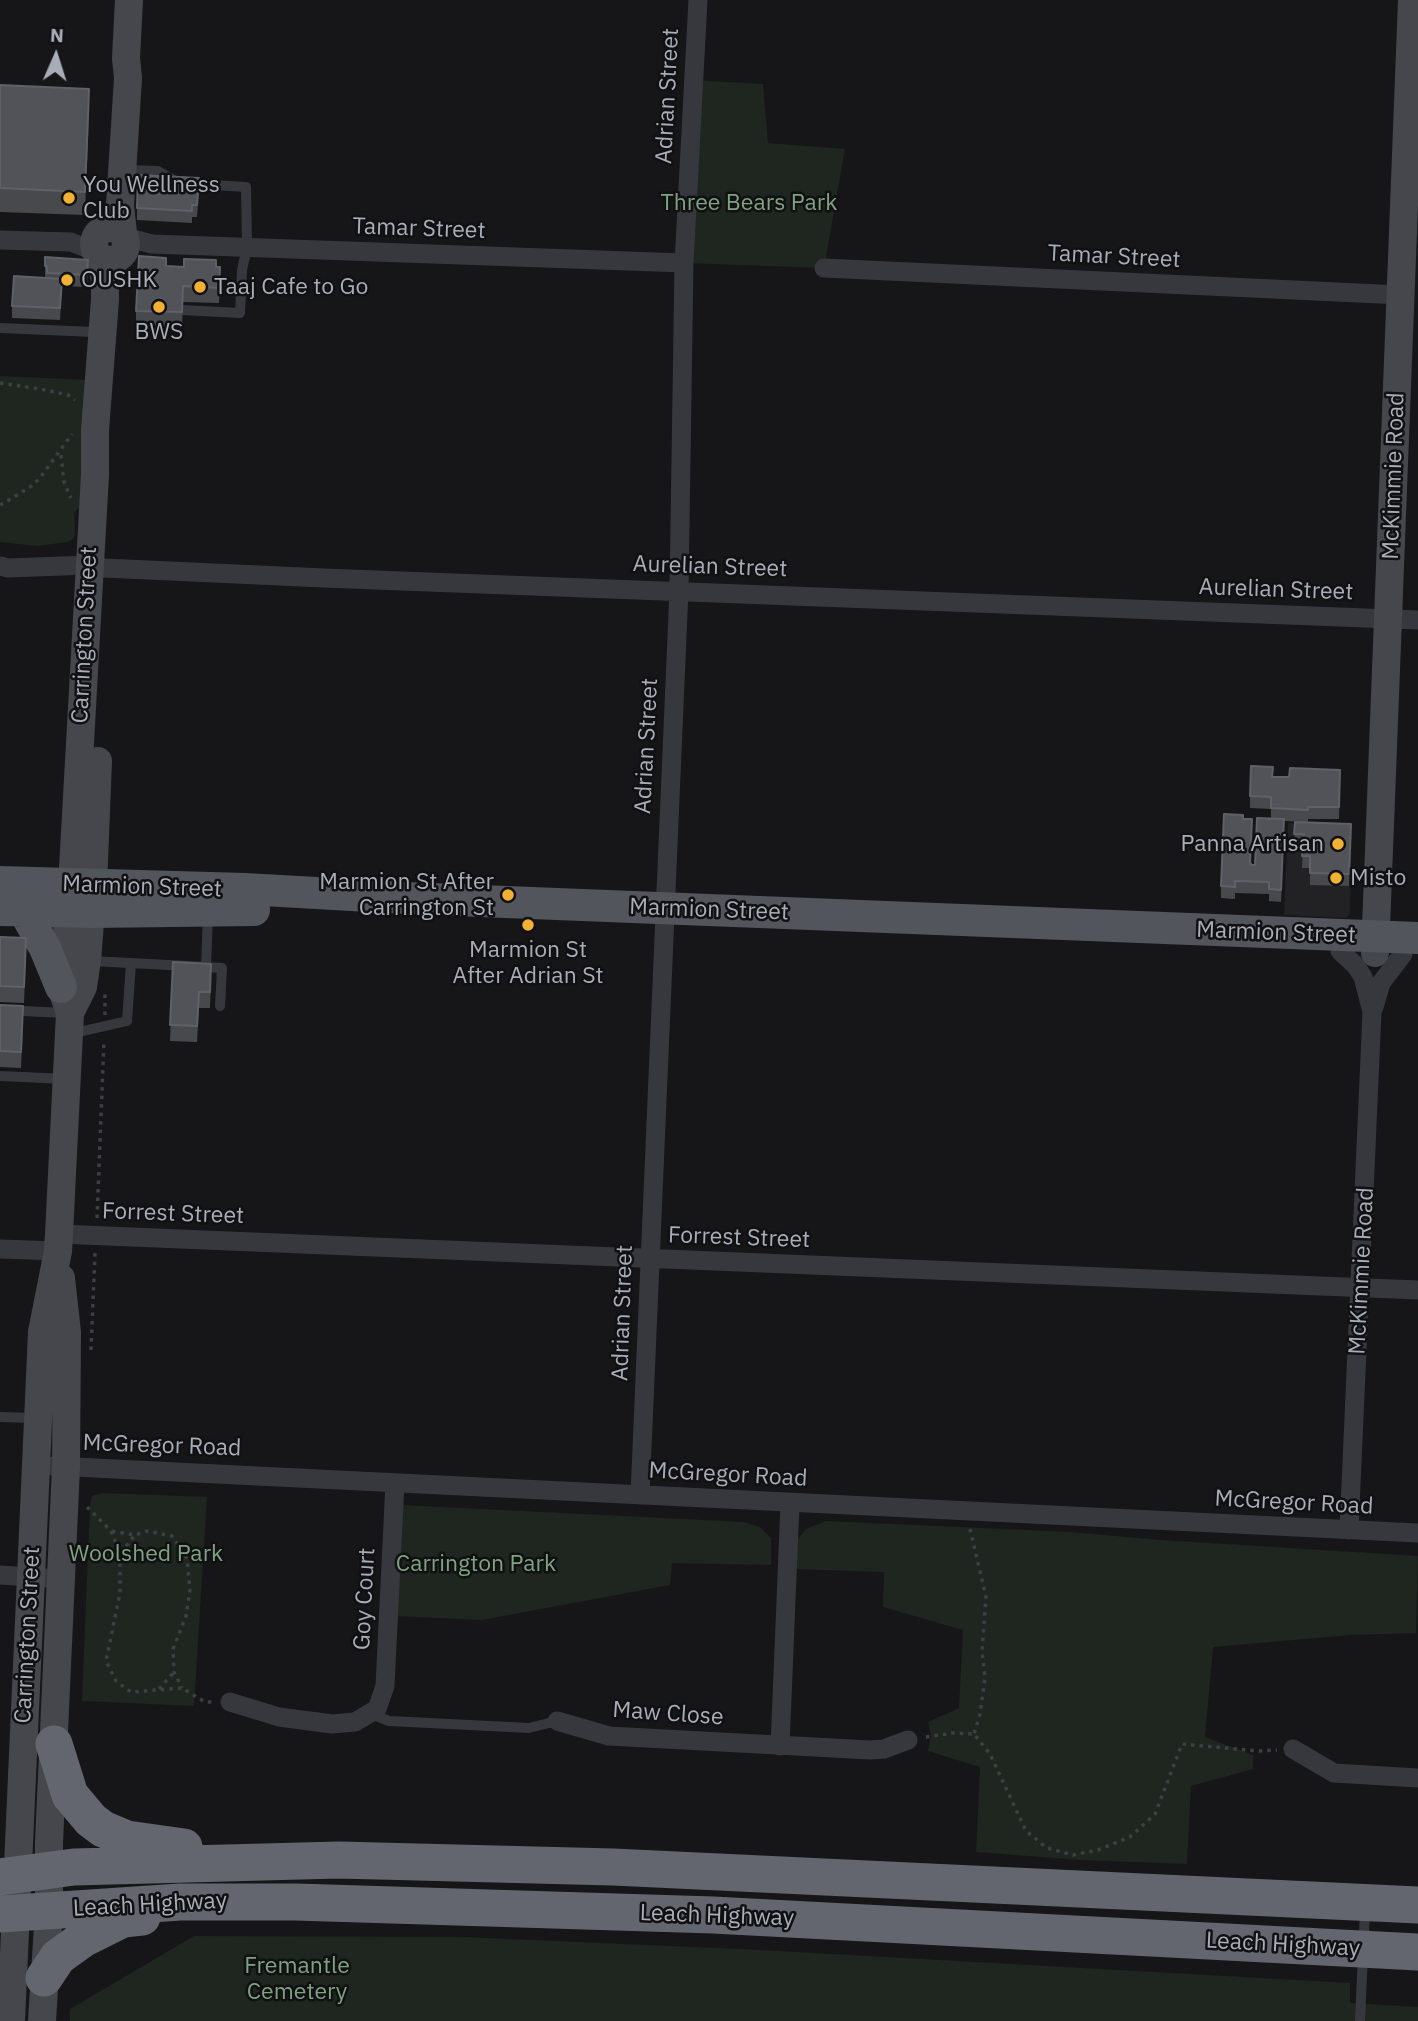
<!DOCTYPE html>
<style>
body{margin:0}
#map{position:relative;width:1418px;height:2021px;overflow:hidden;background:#161618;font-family:"IBM Plex Sans",sans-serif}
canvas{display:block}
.north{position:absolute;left:21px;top:21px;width:70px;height:70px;-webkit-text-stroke:5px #111113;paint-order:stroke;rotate:3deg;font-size:19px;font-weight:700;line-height:28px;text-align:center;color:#a8adb8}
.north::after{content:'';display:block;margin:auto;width:24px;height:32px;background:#a8adb8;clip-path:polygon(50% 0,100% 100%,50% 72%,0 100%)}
</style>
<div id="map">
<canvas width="1418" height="2021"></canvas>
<div class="north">N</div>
</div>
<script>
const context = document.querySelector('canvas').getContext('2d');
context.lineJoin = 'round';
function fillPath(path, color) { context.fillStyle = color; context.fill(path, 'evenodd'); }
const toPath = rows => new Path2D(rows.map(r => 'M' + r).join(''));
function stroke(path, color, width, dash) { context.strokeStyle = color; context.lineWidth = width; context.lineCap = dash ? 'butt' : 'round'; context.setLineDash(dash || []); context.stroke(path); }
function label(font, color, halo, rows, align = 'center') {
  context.font = font + ' "IBM Plex Sans",sans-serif'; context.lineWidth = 5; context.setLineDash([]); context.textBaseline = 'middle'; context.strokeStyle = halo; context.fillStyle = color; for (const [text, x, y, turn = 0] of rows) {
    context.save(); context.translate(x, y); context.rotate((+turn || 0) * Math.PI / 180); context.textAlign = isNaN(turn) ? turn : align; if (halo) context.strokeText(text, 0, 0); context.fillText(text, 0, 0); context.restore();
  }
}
const built = toPath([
 [1288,823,1352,826,1350,914,1346,918,1284,915]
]);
const green = toPath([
 [693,80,763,84,768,143,845,149,824,268,684,263],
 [0,376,90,380,84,501,74,513,75,533,73,539,67,542,38,546,0,542],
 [102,1493,207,1497,194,1706,82,1701,90,1505,92,1496],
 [401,1505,744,1522,760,1527,771,1538,771,1565,672,1563,670,1585,482,1620,395,1616],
 [826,1521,1071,1532,1161,1540,1418,1556,1416,1633,1351,1635,1213,1647,1205,1737,1253,1755,1253,1769,1191,1786,1187,1864,1080,1860,976,1852,980,1767,928,1751,931,1736,928,1722,959,1708,963,1630,883,1607,884,1572,794,1569,795,1543,806,1529],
 [194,1936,463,1937,761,1950,1350,1983,1350,2003,1418,2007,1418,2021,70,2021,70,2009]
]);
const path = toPath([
 [0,383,46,390,68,395,75,400],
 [61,455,64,482,71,498],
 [0,505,29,488,40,478,72,434],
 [105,1015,105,994],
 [97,1218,104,1040],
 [91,1350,95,1253],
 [87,1507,111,1531,120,1553,120,1593,106,1661,116,1681,131,1692,182,1688,205,1702,212,1702],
 [970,1529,986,1597,982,1651,985,1678,980,1714,974,1734],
 [112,1531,135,1535,147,1531,172,1536,187,1559,190,1590,186,1616,173,1649,174,1672,182,1688],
 [121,1553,135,1535],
 [159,1689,174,1672],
 [926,1737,953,1733,974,1734,990,1754,1026,1831,1047,1848,1073,1855,1098,1850,1130,1837,1155,1814,1182,1744,1259,1751,1277,1750]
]);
const lane = toPath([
 [126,170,158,171,179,183,246,187,247,247,242,270,240,313,182,310],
 [0,328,94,332],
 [91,961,131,963],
 [206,967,222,968,220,1006],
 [0,1010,66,1013],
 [70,1034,127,1021,131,963,206,967,208,914],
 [0,1076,66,1079],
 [0,1417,34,1418],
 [371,1714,389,1721,529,1728,557,1721],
 [1360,2021,1365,1910]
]);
const street = toPath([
 [125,237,152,244,684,263],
 [0,240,71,242,96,252],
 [824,268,1401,295],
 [0,566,8,568,89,565,104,568,324,578,1418,620],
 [1340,951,1356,966,1363,977,1372,1012,1349,1530],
 [1374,1007,1381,983,1403,954],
 [59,1234,1418,1290],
 [0,1249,58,1251],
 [54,1466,1418,1533],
 [640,1495,679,590,684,263,698,0],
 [0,1575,61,1579],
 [230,1702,279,1717,332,1724,355,1722,377,1709,385,1686,395,1483],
 [557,1721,609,1736,870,1750,884,1749,908,1740],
 [780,1746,790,1504],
 [1293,1749,1334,1773,1418,1778]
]);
const secondary = toPath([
 '94 244a16 16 0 1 1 32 0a16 16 0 1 1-32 0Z',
 [123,233,120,205,128,78,126,58,129,0],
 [1375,953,1412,0],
 [70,1013,83,987,87,960,93,886,98,761],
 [11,2021,42,1332,58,1251,59,1234,70,1013,61,987,72,886,95,475,95,430,105,300,105,280,100,257],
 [42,2021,49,1910,49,1842,66,1467,67,1332,61,1278]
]);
const primary = toPath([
 [0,882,245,889,405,898,1418,938],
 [0,910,91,912,254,910],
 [24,911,45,948,61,987]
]);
const highway = toPath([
 [54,1744,70,1795,91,1820,103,1829,127,1839,184,1847],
 [0,1877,74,1867,339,1860,613,1867,1418,1905],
 [0,1914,180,1902,296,1902,713,1915,1418,1952],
 [44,1978,58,1957,83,1939,123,1919,142,1917]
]);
const wall = toPath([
 [0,85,89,112,85,215,0,212],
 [199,190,197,217,192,217,192,223,137,220,137,208],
 [45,257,88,260,87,287,62,286,60,320,12,318,12,306,45,278],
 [166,266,216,267,220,283,219,303,183,302,182,328,136,326,136,311],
 [1273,777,1340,782,1339,819,1308,819,1308,822,1284,821,1281,902,1269,901,1269,894,1235,893,1235,899,1221,898,1221,886,1243,819,1251,864,1255,865,1271,818,1271,809,1250,808,1250,796],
 [1295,822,1351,824,1349,886,1310,885,1310,868,1302,868,1303,846,1294,846],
 [0,937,26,954,24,1003,0,1002],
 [173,962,211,980,210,1008,199,1008,197,1042,170,1041],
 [0,1005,23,1022,21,1068,0,1067]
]);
const shadedWall = toPath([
 [89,89,89,112,85,215,85,192]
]);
const building = toPath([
 [0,85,89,89,85,192,0,188,0,85],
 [138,175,199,178,197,205,192,205,192,211,137,208,138,175],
 [139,256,166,258,166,266,184,267,184,259,216,260,216,267,220,267,219,288,183,286,182,312,136,311,139,256],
 [45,257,88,260,87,275,47,273,47,266,45,266,45,257],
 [14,276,62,279,60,308,12,306,14,276],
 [1251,766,1273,767,1272,777,1289,777,1290,768,1340,770,1339,807,1308,807,1308,810,1271,808,1271,797,1250,796,1251,766],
 [1224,814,1243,815,1243,819,1252,819,1250,863,1252,865,1255,865,1257,818,1284,819,1281,890,1269,889,1269,882,1235,881,1235,887,1221,886,1224,814],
 [1295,822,1351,824,1349,874,1310,873,1310,856,1302,856,1303,847,1309,847,1310,844,1303,844,1304,834,1294,834,1295,822],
 [0,937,26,938,24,987,0,986,0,937],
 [173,962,211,964,210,992,199,992,197,1026,170,1025,173,962],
 [0,1005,23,1006,21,1052,0,1051,0,1005]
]);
const markers = [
 [69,198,7,"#f2b134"],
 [67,280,7,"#f2b134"],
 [200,287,7,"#f2b134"],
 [159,307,7,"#f2b134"],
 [1338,844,7,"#f2b134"],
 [1336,878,7,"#f2b134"],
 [508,895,7,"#f2b134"],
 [528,925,7,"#f2b134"]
];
const streetNames = [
 ["Adrian Street",668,96,-87],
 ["Tamar Street",419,229,2],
 ["Tamar Street",1114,257,3],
 ["McKimmie Road",1394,476,-88],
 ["Aurelian Street",710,567,2],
 ["Aurelian Street",1276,590,2],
 ["Carrington Street",85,635,-87],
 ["Adrian Street",647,746,-87],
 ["Marmion Street",142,887,2],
 ["Marmion Street",709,910,2],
 ["Marmion Street",1276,933,2],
 ["Forrest Street",173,1214,2],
 ["Forrest Street",739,1238,2],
 ["McKimmie Road",1362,1271,-87],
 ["Adrian Street",623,1313,-88],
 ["McGregor Road",162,1446,2],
 ["McGregor Road",728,1475,3],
 ["McGregor Road",1294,1503,3],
 ["Goy Court",365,1599,-87],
 ["Carrington Street",28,1635,-87],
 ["Maw Close",668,1714,4],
 ["Leach Highway",150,1905,-3],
 ["Leach Highway",717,1916,2],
 ["Leach Highway",1283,1945,3]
];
const poiNames = [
 ["You Wellness",83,185],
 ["Club",83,211],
 ["OUSHK",81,280],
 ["Taaj Cafe to Go",214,287],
 ["BWS",159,332,"center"],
 ["Panna Artisan",1324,844,"right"],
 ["Misto",1350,878],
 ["Marmion St After",494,882,"right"],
 ["Carrington St",494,908,"right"],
 ["Marmion St",528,950,"center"],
 ["After Adrian St",528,976,"center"]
];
const parkNames = [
 ["Three Bears Park",749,203],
 ["Woolshed Park",146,1554],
 ["Carrington Park",476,1564],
 ["Fremantle",297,1966],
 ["Cemetery",297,1992]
];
fillPath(built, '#222225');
fillPath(green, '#1e261f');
stroke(path, '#3d3f44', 3.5, [3.5, 5]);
stroke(lane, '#37383d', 10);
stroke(street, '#37383d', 19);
stroke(secondary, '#45474d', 28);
stroke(primary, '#53555c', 32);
stroke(highway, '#63666e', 37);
fillPath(wall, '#47494d');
fillPath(shadedWall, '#2f3033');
fillPath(building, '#525359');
stroke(building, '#5f6168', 2);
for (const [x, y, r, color] of markers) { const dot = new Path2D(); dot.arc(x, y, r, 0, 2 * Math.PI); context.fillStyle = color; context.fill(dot); stroke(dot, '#111113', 2.5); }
label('23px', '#a8adb8', '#111113', streetNames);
label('23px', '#a8adb8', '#111113', poiNames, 'left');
label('23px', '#7fa381', '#111113', parkNames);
</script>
